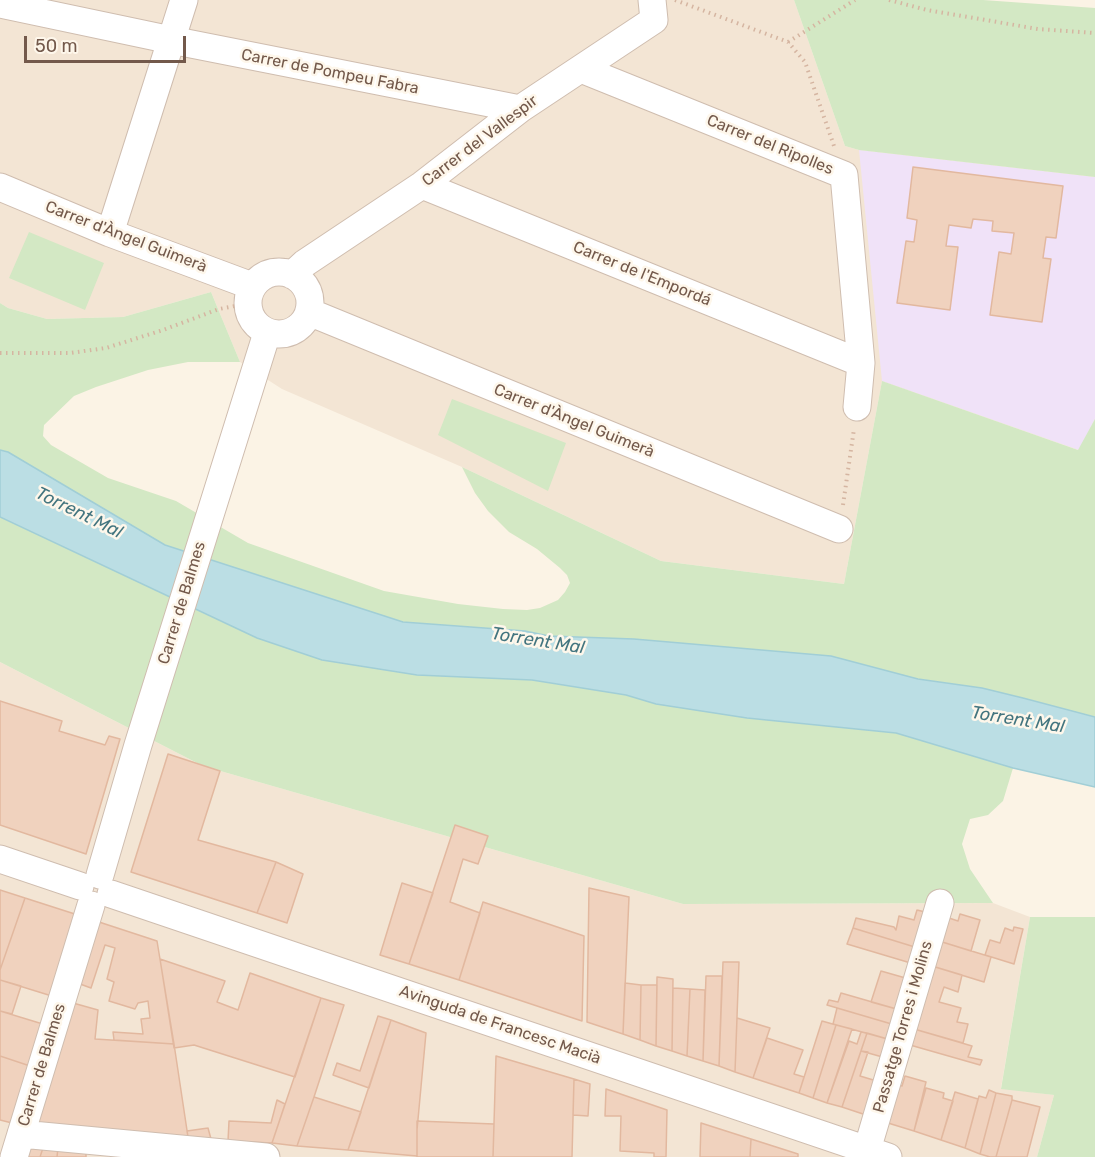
<!DOCTYPE html>
<meta charset="utf-8">
<style>
body{margin:0}
#map{position:relative;width:1095px;height:1157px;overflow:hidden;background:#fbf3e5;font-family:Rubik,sans-serif}
canvas{display:block}
.scale{position:absolute;left:24px;top:36px;width:162px;height:27px;box-sizing:border-box;border:3px solid #73594b;border-top:0;padding-left:8px;font-size:18px;line-height:21px;white-space:nowrap;color:#73594b;-webkit-text-stroke:4px #fef7eb;paint-order:stroke}
</style>
<div id="map">
<canvas width="1095" height="1157"></canvas>
<div class="scale">50 m</div>
</div>
<script>
const context = document.querySelector('canvas').getContext('2d');
context.lineJoin = 'round';
function fillPath(path, color) { context.fillStyle = color; context.fill(path, 'evenodd'); }
const toPath = rows => new Path2D(rows.map(r => 'M' + r).join(''));
function stroke(path, color, width, dash) { context.strokeStyle = color; context.lineWidth = width; context.lineCap = dash ? 'butt' : 'round'; context.setLineDash(dash || []); context.stroke(path); }
function label(font, color, halo, rows, align = 'center') {
  context.font = font + ' Rubik,sans-serif'; context.lineWidth = 5; context.setLineDash([]); context.textBaseline = 'middle'; context.strokeStyle = halo; context.fillStyle = color; for (const [text, x, y, turn = 0] of rows) {
    context.save(); context.translate(x, y); context.rotate((+turn || 0) * Math.PI / 180); context.textAlign = isNaN(turn) ? turn : align; if (halo) context.strokeText(text, 0, 0); context.fillText(text, 0, 0); context.restore();
  }
}
const residential = toPath([
 [0,0,794,0,845,146,859,150,1095,177,1095,419,1079,450,882,381,844,584,661,561,462,467,282,389,240,362,211,292,123,317,47,319,8,308,0,303],
 [0,662,203,766,683,904,993,903,1030,917,1001,1088,1054,1095,1037,1157,0,1157]
]);
const education = toPath([
 [859,150,1095,177,1095,419,1079,450,882,381]
]);
const green = toPath([
 [794,0,983,0,1095,8,1095,177,859,150,845,146],
 [29,232,104,263,85,310,9,278],
 [211,292,240,362,188,362,148,370,96,387,74,396,44,425,43,436,51,445,108,478,176,501,248,543,384,591,458,604,503,609,527,610,540,608,558,600,565,592,570,583,567,575,560,568,537,549,509,532,488,511,475,493,462,467,661,561,844,584,882,381,1078,450,1095,419,1095,717,982,688,647,640,549,636,525,631,403,622,165,545,8,452,0,450,0,303,8,308,47,319,123,317],
 [452,399,566,443,548,491,438,435],
 [0,517,257,638,322,660,417,675,532,680,626,695,656,704,747,718,896,733,1013,768,1003,801,988,815,970,819,962,844,970,869,993,903,683,904,203,766,0,662],
 [1030,917,1095,917,1095,1157,1037,1157,1054,1095,1001,1089]
]);
const water = toPath([
 [0,450,8,452,165,545,403,622,525,631,549,636,634,639,831,656,918,679,982,688,1023,698,1095,717,1095,787,1013,768,896,733,747,718,656,704,626,695,532,680,417,675,322,660,257,638,0,517,0,450]
]);
const building = toPath([
 [913,167,1063,186,1056,238,1046,237,1043,258,1051,259,1042,322,990,315,999,252,1011,254,1014,233,992,231,993,221,973,219,971,228,949,225,946,246,958,247,950,310,897,303,906,241,914,242,917,220,907,218,913,167],
 [0,701,62,721,59,731,105,745,109,736,120,739,86,854,0,825,0,701],
 [168,754,220,771,198,840,276,862,257,913,131,872,168,754],
 [455,825,488,836,478,864,463,859,450,902,480,913,459,980,409,964,455,825],
 [276,862,303,874,287,923,257,913,276,862],
 [402,883,433,893,409,964,380,955,402,883],
 [589,888,629,897,623,1034,587,1022,589,888],
 [0,890,25,898,0,970,0,890],
 [25,898,81,916,55,997,0,980,0,970,25,898],
 [483,902,584,936,582,1021,459,980,483,902],
 [917,910,929,913,918,948,853,928,856,918,894,927,896,930,899,916,914,920,917,910],
 [960,914,980,920,971,951,939,941,946,917,958,921,960,914],
 [99,922,157,941,174,1044,114,1040,113,1032,143,1034,141,1019,150,1018,148,1001,138,1003,135,1009,109,1001,114,982,107,979,115,948,105,945,91,988,80,984,99,922],
 [1014,927,1023,929,1014,964,985,955,990,940,1000,943,1005,928,1013,931,1014,927],
 [853,928,918,948,914,964,847,944,853,928],
 [939,941,991,957,984,982,932,966,939,941],
 [160,959,225,981,217,1002,238,1010,250,973,321,998,295,1077,194,1045,174,1048,160,959],
 [723,962,739,962,735,1072,719,1066,723,962],
 [932,966,962,975,958,992,944,987,939,1002,961,1008,957,1022,968,1024,963,1043,914,1029,932,966],
 [881,971,909,979,900,1010,871,1002,881,971],
 [706,976,722,976,719,1066,703,1061,706,976],
 [657,977,673,979,672,1051,656,1046,657,977],
 [0,980,21,986,12,1014,0,1011,0,980],
 [625,983,641,985,640,1040,623,1034,625,983],
 [641,985,657,985,656,1046,640,1040,641,985],
 [673,988,690,989,687,1056,672,1051,673,988],
 [690,989,705,990,703,1061,687,1056,690,989],
 [841,993,900,1010,895,1025,827,1005,829,1000,838,1002,841,993],
 [321,998,344,1005,314,1097,297,1146,272,1143,321,998],
 [73,1003,98,1010,95,1039,174,1044,188,1137,34,1125,73,1003],
 [837,1008,895,1025,891,1040,833,1024,837,1008],
 [0,1011,46,1025,33,1067,0,1056,0,1011],
 [378,1016,391,1020,369,1088,333,1075,337,1063,360,1071,378,1016],
 [737,1018,770,1028,753,1078,735,1072,737,1018],
 [391,1020,426,1033,417,1130,417,1156,348,1150,391,1020],
 [822,1021,836,1025,813,1098,799,1093,822,1021],
 [836,1025,852,1029,827,1103,813,1098,836,1025],
 [914,1029,972,1046,968,1057,982,1060,980,1065,910,1045,914,1029],
 [861,1032,867,1033,842,1107,827,1103,849,1041,857,1044,861,1032],
 [867,1033,891,1040,886,1058,861,1051,867,1033],
 [767,1038,803,1050,794,1074,804,1077,799,1093,753,1078,767,1038],
 [861,1051,868,1052,860,1076,880,1082,869,1116,842,1107,861,1051],
 [0,1056,33,1067,16,1124,0,1120,0,1056],
 [496,1056,574,1079,572,1157,493,1157,496,1056],
 [905,1076,926,1082,914,1131,888,1123,899,1085,902,1086,905,1076],
 [574,1079,590,1084,588,1116,573,1115,574,1079],
 [926,1088,944,1093,943,1098,953,1101,941,1140,914,1131,926,1088],
 [606,1089,667,1110,666,1157,654,1157,654,1153,620,1151,621,1116,605,1116,606,1089],
 [989,1090,996,1093,980,1154,965,1148,979,1096,986,1098,989,1090],
 [955,1092,978,1099,965,1148,941,1140,955,1092],
 [996,1093,1012,1096,1012,1100,996,1157,990,1157,980,1154,996,1093],
 [314,1097,361,1112,348,1150,297,1146,314,1097],
 [277,1100,285,1104,272,1143,228,1141,229,1121,271,1123,277,1100],
 [1012,1100,1040,1107,1027,1157,996,1157,1012,1100],
 [417,1121,494,1124,493,1157,417,1157,417,1121],
 [701,1123,751,1139,750,1157,700,1157,701,1123],
 [208,1128,211,1139,188,1137,187,1131,208,1128],
 [751,1139,798,1154,798,1157,750,1157,751,1139],
 [44,1145,58,1147,57,1157,40,1157,44,1145],
 [44,1145,40,1157,22,1157,26,1146,44,1145],
 [58,1147,86,1150,86,1157,57,1157,58,1147]
]);
const path = toPath([
 [675,0,788,42,805,62,834,146],
 [889,0,927,10,1038,29,1095,33],
 [788,42,855,0],
 [0,353,70,353,106,348,163,330,219,309,235,306],
 [843,505,854,429]
]);
const minor = toPath([
 [0,4,171,40,520,109],
 [581,69,844,175,861,363,857,407],
 [422,185,861,363],
 [0,187,110,233,252,286],
 [110,233,184,0],
 '248 303a31 31 0 1 1 62 0a31 31 0 1 1-62 0Z',
 [292,275,305,263,422,185,520,109,654,20,652,0],
 [309,312,839,529],
 [0,859,80,886],
 [100,875,138,745,267,333],
 [111,894,888,1157],
 [21,1134,266,1157],
 [867,1150,940,903],
 [14,1157,91,905]
]);
const streetNames = [
 ["Carrer de Pompeu Fabra",330,72,11],
 ["Carrer del Vallespir",480,141,-37],
 ["Carrer del Ripolles",770,145,22],
 ["Carrer d'Àngel Guimerà",126,237,21],
 ["Carrer de l'Empordá",642,274,22],
 ["Carrer d'Àngel Guimerà",574,421,22],
 ["Carrer de Balmes",182,603,-73],
 ["Avinguda de Francesc Macià",500,1025,19],
 ["Passatge Torres i Molins",903,1027,-74],
 ["Carrer de Balmes",42,1065,-73]
];
const waterNames = [
 ["Torrent Mal",79,513,26],
 ["Torrent Mal",538,641,9],
 ["Torrent Mal",1018,720,9]
];
fillPath(residential, '#f3e5d4');
fillPath(education, '#f0e2f8');
fillPath(green, '#d3e8c4');
fillPath(water, '#bbdee4');
stroke(water, '#a1ced6', 1.5);
fillPath(building, '#f0d2be');
stroke(building, '#e2b89f', 1.5);
stroke(minor, '#cfbdaf', 29);
stroke(path, '#d5b5a1', 4, [1.5, 4.5]);
stroke(minor, '#fff', 27);
label('16px', '#73594b', '#fef7eb', streetNames);
label('italic 18px', '#43757f', '#fef7eb', waterNames);
</script>
